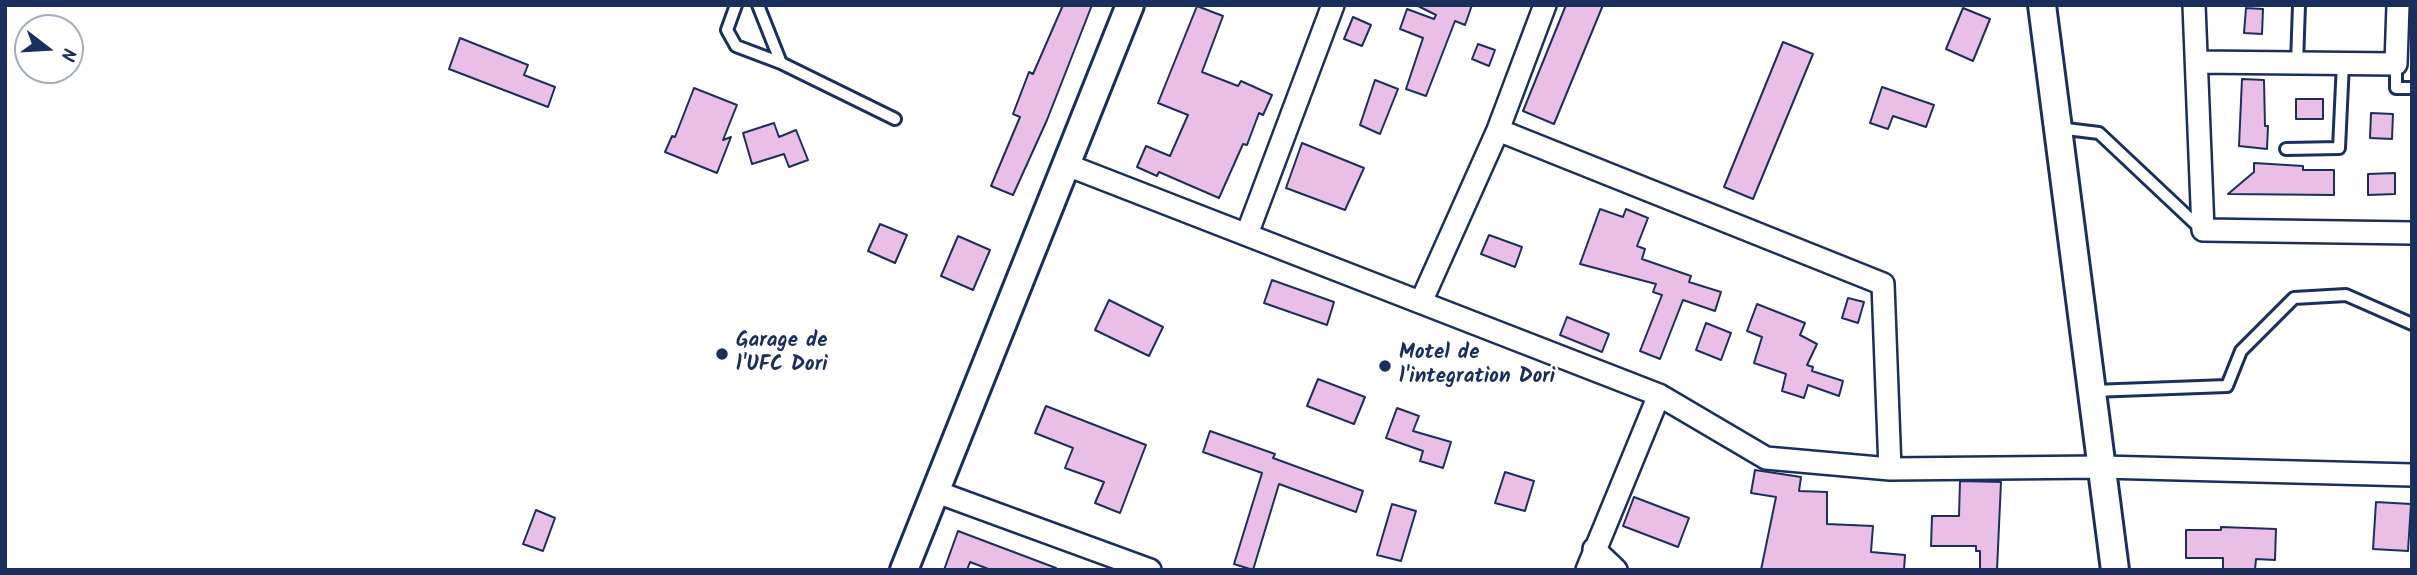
<!DOCTYPE html>
<style>
body{margin:0}
#map{position:relative;width:2417px;height:575px;overflow:hidden;background:#fff;font-family:Kalam,sans-serif}
canvas{display:block}
.frame{position:absolute;inset:0;border:7px solid #1b2f5e;pointer-events:none}
.north{position:absolute;left:14px;top:14px;width:70px;height:70px;box-sizing:border-box;background:#fff;border:2px solid #a4acbf;border-radius:50%;rotate:107deg;font-size:19px;font-weight:700;line-height:28px;text-align:center;color:#1b2f5e}
.north::after{content:'';display:block;margin:auto;width:24px;height:32px;background:#1b2f5e;clip-path:polygon(50% 0,100% 100%,50% 72%,0 100%)}
</style>
<div id="map">
<canvas width="2417" height="575"></canvas>
<div class="frame"></div>
<div class="north">N</div>
</div>
<script>
const context = document.querySelector('canvas').getContext('2d');
context.lineJoin = 'round';
function fillPath(path, color) { context.fillStyle = color; context.fill(path, 'evenodd'); }
const toPath = rows => new Path2D(rows.map(r => 'M' + r).join(''));
function stroke(path, color, width, dash) { context.strokeStyle = color; context.lineWidth = width; context.lineCap = dash ? 'butt' : 'round'; context.setLineDash(dash || []); context.stroke(path); }
function label(font, color, halo, rows, align = 'center') {
  context.font = font + ' Kalam,sans-serif'; context.lineWidth = 5; context.setLineDash([]); context.textBaseline = 'middle'; context.strokeStyle = halo; context.fillStyle = color; for (const [text, x, y, turn = 0] of rows) {
    context.save(); context.translate(x, y); context.rotate((+turn || 0) * Math.PI / 180); context.textAlign = isNaN(turn) ? turn : align; if (halo) context.strokeText(text, 0, 0); context.fillText(text, 0, 0); context.restore();
  }
}
const building = toPath([
 [1063,5,1092,5,1047,120,1013,195,991,186,1020,117,1013,114,1029,72,1033,74,1063,5],
 [1416,5,1472,5,1465,25,1455,21,1426,96,1406,89,1423,38,1400,29,1407,9,1434,19,1436,15,1416,5],
 [1566,5,1603,5,1554,124,1523,111,1566,5],
 [1197,6,1223,16,1202,72,1238,86,1241,81,1272,95,1263,115,1259,113,1247,145,1243,144,1219,198,1159,172,1157,176,1137,167,1146,146,1170,156,1188,115,1158,103,1197,6],
 [1963,8,1990,19,1973,61,1946,49,1963,8],
 [2246,8,2263,9,2262,34,2244,33,2246,8],
 [1353,17,1371,25,1362,46,1344,39,1353,17],
 [460,38,528,65,524,75,555,87,548,107,449,69,460,38],
 [1783,42,1813,54,1753,199,1724,187,1783,42],
 [1478,44,1495,50,1489,66,1472,59,1478,44],
 [2242,79,2264,80,2265,126,2268,126,2267,149,2239,146,2242,79],
 [1375,80,1398,89,1380,134,1360,125,1375,80],
 [1882,87,1934,105,1926,127,1893,116,1888,129,1870,123,1882,87],
 [694,88,737,105,723,140,731,137,717,173,665,152,672,136,675,137,694,88],
 [2296,99,2323,99,2323,119,2296,119,2296,99],
 [2371,113,2393,114,2392,139,2370,138,2371,113],
 [774,123,779,137,796,130,808,160,789,167,784,154,752,164,743,133,774,123],
 [1302,143,1364,168,1345,210,1286,188,1302,143],
 [2254,163,2303,166,2303,170,2334,170,2334,195,2228,194,2254,172,2254,163],
 [2395,173,2395,194,2368,195,2368,174,2395,173],
 [1600,209,1623,217,1626,209,1648,218,1637,246,1645,249,1642,259,1691,276,1689,282,1721,292,1715,311,1683,300,1660,359,1640,351,1662,295,1653,292,1656,284,1580,264,1600,209],
 [880,224,907,235,895,263,868,251,880,224],
 [1489,235,1522,247,1515,267,1481,254,1489,235],
 [958,236,990,250,973,290,941,276,958,236],
 [1272,280,1334,302,1327,325,1264,303,1272,280],
 [1848,298,1864,302,1858,323,1842,318,1848,298],
 [1109,300,1163,327,1149,356,1095,330,1109,300],
 [1757,304,1805,323,1800,335,1817,344,1807,365,1813,367,1812,371,1843,381,1839,396,1808,385,1804,398,1782,391,1786,374,1754,363,1762,337,1747,331,1757,304],
 [1567,317,1609,334,1602,352,1560,335,1567,317],
 [1706,323,1731,333,1721,360,1696,350,1706,323],
 [1318,379,1365,397,1354,424,1307,406,1318,379],
 [1046,406,1146,445,1120,513,1095,503,1104,482,1065,468,1073,448,1035,433,1046,406],
 [1397,408,1419,416,1413,431,1451,442,1443,468,1420,461,1423,451,1386,438,1397,408],
 [1210,431,1275,454,1273,458,1363,491,1356,512,1279,484,1253,570,1234,564,1262,473,1203,452,1210,431],
 [1755,470,1801,477,1799,491,1827,492,1827,524,1873,526,1871,552,1905,555,1904,570,1761,570,1776,497,1751,493,1755,470],
 [1505,472,1534,481,1525,511,1495,503,1505,472],
 [1960,481,2001,482,1997,570,1980,570,1980,551,1976,551,1976,546,1931,546,1932,516,1959,516,1960,481],
 [1634,497,1689,518,1678,547,1623,526,1634,497],
 [2376,502,2411,504,2408,551,2373,549,2376,502],
 [1392,504,1416,511,1401,561,1377,555,1392,504],
 [536,510,555,518,543,551,523,544,536,510],
 [2221,527,2276,529,2275,560,2256,559,2255,570,2223,570,2223,558,2186,558,2186,530,2221,530,2221,527],
 [958,531,1056,568,1055,570,991,570,970,562,967,570,944,570,958,531]
]);
const service = toPath([
 [736,5,727,30,736,46,781,63],
 [758,5,781,63,895,119],
 [2297,63,2299,5],
 [2396,64,2396,88,2412,88],
 [2058,128,2099,133,2202,230],
 [2286,149,2339,148,2343,63],
 [2092,391,2227,386,2241,351,2294,298,2346,295,2412,324]
]);
const minor = toPath([
 [1545,5,1498,130,1883,284,1890,469],
 [2194,5,2203,230,2412,233],
 [2197,62,2396,64,2398,5],
 [1067,165,1659,395,1766,458,1890,469,2102,467,2412,475],
 [1247,234,1333,5],
 [1421,302,1498,130],
 [934,491,1150,570],
 [1594,549,1616,570],
 [1587,570,1659,395]
]);
const tertiary = toPath([
 [2042,5,2115,570],
 [904,570,1130,5]
]);
const markers = [
 [722,354,7,"#1b2f5e"],
 [1385,366,7,"#1b2f5e"]
];
const poiNames = [
 ["Garage de",736,342],
 ["l'UFC Dori",736,366],
 ["Motel de",1399,354],
 ["l'integration Dori",1399,378]
];
fillPath(building, '#e9bfe6');
stroke(building, '#1b2f5e', 2);
stroke(service, '#1b2f5e', 16);
stroke(minor, '#1b2f5e', 26);
stroke(tertiary, '#1b2f5e', 32);
stroke(service, '#fff', 10);
stroke(minor, '#fff', 21);
stroke(tertiary, '#fff', 26);
for (const [x, y, r, color] of markers) { const dot = new Path2D(); dot.arc(x, y, r, 0, 2 * Math.PI); context.fillStyle = color; context.fill(dot); stroke(dot, '#fff', 2.5); }
label('bold 21px', '#1b2f5e', '#fff', poiNames, 'left');
</script>
